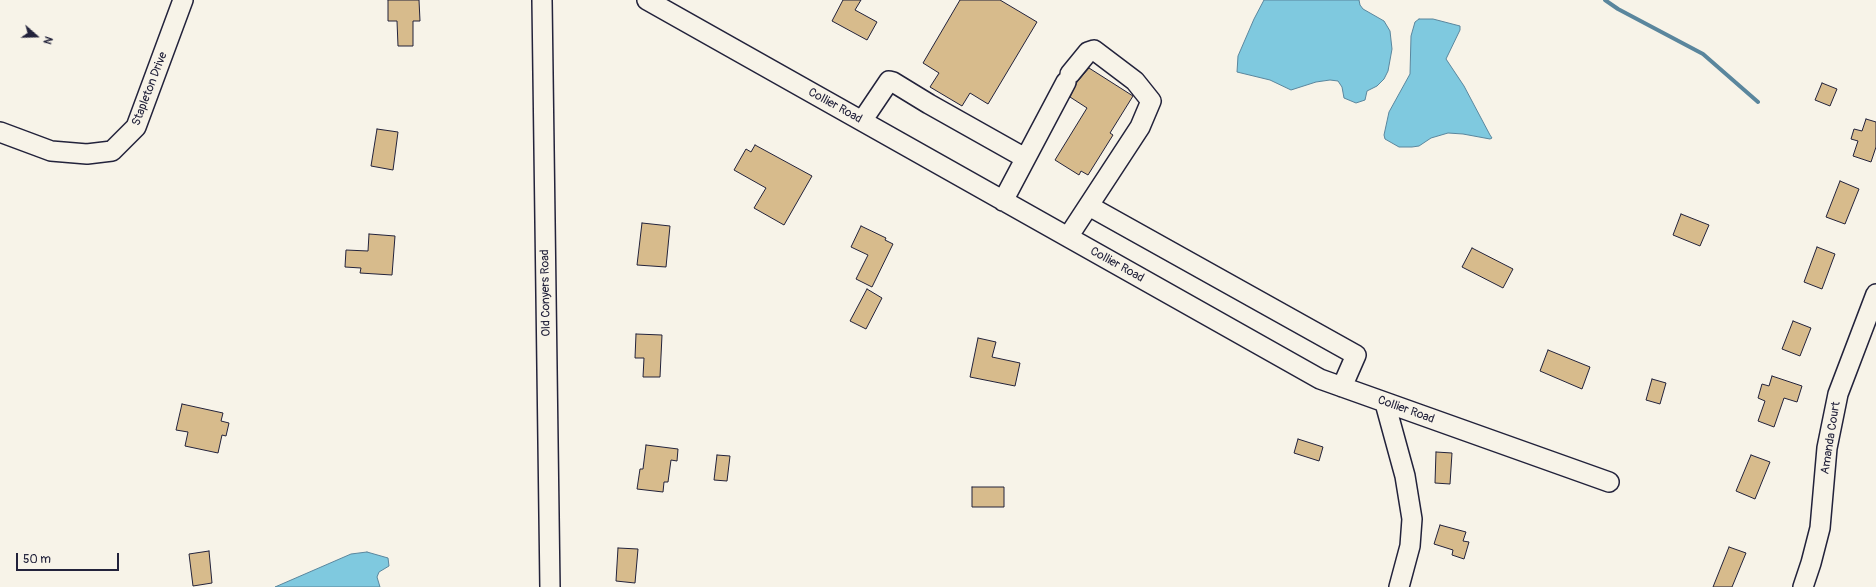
<!DOCTYPE html>
<style>
body{margin:0}
#map{position:relative;width:1876px;height:587px;overflow:hidden;background:#f7f3e8;font-family:Pangolin,sans-serif}
canvas{display:block}
.north{position:absolute;left:16px;top:16px;width:40px;height:40px;-webkit-text-stroke:3px #f7f3e8;paint-order:stroke;rotate:110deg;font-size:11px;font-weight:700;line-height:16px;text-align:center;color:#22223b}
.north::after{content:'';display:block;margin:auto;width:14px;height:18px;background:#22223b;clip-path:polygon(50% 0,100% 100%,50% 72%,0 100%)}
.scale{position:absolute;left:16px;top:553px;width:103px;height:18px;box-sizing:border-box;border:2px solid #22223b;border-top:0;padding-left:5px;font-size:12px;line-height:14px;white-space:nowrap;color:#22223b;-webkit-text-stroke:3px #f7f3e8;paint-order:stroke}
</style>
<div id="map">
<canvas width="1876" height="587"></canvas>
<div class="north">N</div>
<div class="scale">50 m</div>
</div>
<script>
const context = document.querySelector('canvas').getContext('2d');
context.lineJoin = 'round';
function fillPath(path, color) { context.fillStyle = color; context.fill(path, 'evenodd'); }
const toPath = rows => new Path2D(rows.map(r => 'M' + r).join(''));
function stroke(path, color, width, dash) { context.strokeStyle = color; context.lineWidth = width; context.lineCap = dash ? 'butt' : 'round'; context.setLineDash(dash || []); context.stroke(path); }
function label(font, color, halo, rows, align = 'center') {
  context.font = font + ' Pangolin,sans-serif'; context.lineWidth = 3; context.setLineDash([]); context.textBaseline = 'middle'; context.strokeStyle = halo; context.fillStyle = color; for (const [text, x, y, turn = 0] of rows) {
    context.save(); context.translate(x, y); context.rotate((+turn || 0) * Math.PI / 180); context.textAlign = isNaN(turn) ? turn : align; if (halo) context.strokeText(text, 0, 0); context.fillText(text, 0, 0); context.restore();
  }
}
const water = toPath([
 [1264,0,1359,0,1360,5,1363,9,1384,21,1390,31,1392,49,1388,71,1384,79,1377,86,1367,91,1365,100,1356,103,1344,98,1342,87,1338,81,1330,80,1316,82,1291,90,1270,80,1237,72,1238,56,1254,19,1264,0],
 [1419,19,1433,19,1460,26,1460,30,1446,59,1464,86,1490,135,1492,138,1490,139,1463,134,1448,133,1431,138,1419,146,1412,147,1399,147,1385,139,1384,135,1389,112,1410,74,1411,36,1415,22,1419,19],
 [367,552,388,558,389,566,379,572,377,577,380,587,275,587,351,554,367,552]
]);
const stream = toPath([
 [1605,0,1618,9,1703,54,1758,102]
]);
const building = toPath([
 [388,0,419,0,420,21,413,21,413,46,398,46,397,21,388,21,388,0],
 [843,0,861,0,855,10,877,22,867,40,832,21,843,0],
 [960,0,1000,0,1037,22,988,104,970,93,962,106,930,87,939,73,923,63,960,0],
 [1089,68,1133,96,1110,133,1113,135,1088,175,1081,171,1079,175,1055,160,1087,108,1070,97,1077,82,1089,68],
 [1822,83,1837,89,1830,106,1815,100,1822,83],
 [1866,119,1876,122,1876,147,1871,162,1853,156,1858,141,1851,139,1854,129,1862,131,1866,119],
 [377,129,398,132,393,170,371,166,377,129],
 [755,145,812,176,784,225,754,208,766,188,734,170,746,149,751,152,755,145],
 [1840,181,1859,189,1845,224,1826,217,1840,181],
 [1681,214,1709,225,1700,246,1673,235,1681,214],
 [642,223,670,226,666,267,637,265,642,223],
 [861,226,886,238,885,240,893,244,872,287,856,279,868,255,851,247,861,226],
 [369,234,395,236,392,275,360,273,361,268,345,267,346,250,368,251,369,234],
 [1817,247,1835,254,1822,289,1804,282,1817,247],
 [1472,248,1513,269,1503,288,1462,267,1472,248],
 [867,289,882,298,866,329,850,321,867,289],
 [1793,321,1811,328,1800,356,1782,349,1793,321],
 [636,334,662,335,660,377,643,377,644,358,635,358,636,334],
 [978,338,996,342,992,357,1020,363,1015,386,970,377,978,338],
 [1548,350,1590,367,1582,389,1540,371,1548,350],
 [1772,376,1802,386,1797,402,1784,398,1774,427,1758,421,1765,401,1758,398,1762,384,1769,386,1772,376],
 [1652,379,1666,383,1660,404,1646,400,1652,379],
 [182,404,223,413,221,421,229,423,226,436,222,435,218,453,185,446,188,432,176,430,182,404],
 [1298,439,1323,447,1319,461,1294,453,1298,439],
 [646,445,678,449,677,461,671,460,668,482,664,482,663,492,637,489,640,469,643,469,646,445],
 [1436,452,1452,453,1450,484,1435,483,1436,452],
 [717,455,730,456,727,481,714,480,717,455],
 [1751,455,1770,462,1755,499,1736,491,1751,455],
 [972,487,1004,487,1004,507,972,507,972,487],
 [1440,525,1466,532,1463,541,1469,542,1464,559,1452,555,1453,550,1434,544,1440,525],
 [1729,547,1746,553,1732,587,1713,587,1729,547],
 [618,548,638,549,635,583,616,581,618,548],
 [209,551,212,583,193,586,189,554,209,551]
]);
const minor = toPath([
 [542,0,550,587],
 [647,0,1320,379,1609,482],
 [862,121,889,81,893,82,929,104,1025,158],
 [0,132,51,151,87,154,112,151,136,127,183,0],
 [1003,201,1066,82],
 [1089,206,1356,355,1342,387],
 [1068,237,1140,127,1151,101,1135,81,1094,50,1088,52,1070,74],
 [1385,403,1405,476,1412,519,1410,546,1399,587],
 [1803,587,1811,563,1820,528,1827,448,1838,394,1876,294]
]);
const streetNames = [
 ["Stapleton Drive",150,89,-69],
 ["Collier Road",835,106,29],
 ["Collier Road",1117,265,29],
 ["Old Conyers Road",546,293,-91],
 ["Collier Road",1406,410,20],
 ["Amanda Court",1831,438,-81]
];
fillPath(water, '#7fc9df');
stroke(water, '#5a869d', 1);
stroke(stream, '#5a869d', 4);
fillPath(building, '#d7bb8c');
stroke(building, '#22223b', 1);
stroke(minor, '#22223b', 22);
stroke(minor, '#f7f3e8', 19);
label('12px', '#22223b', '#f7f3e8', streetNames);
</script>
